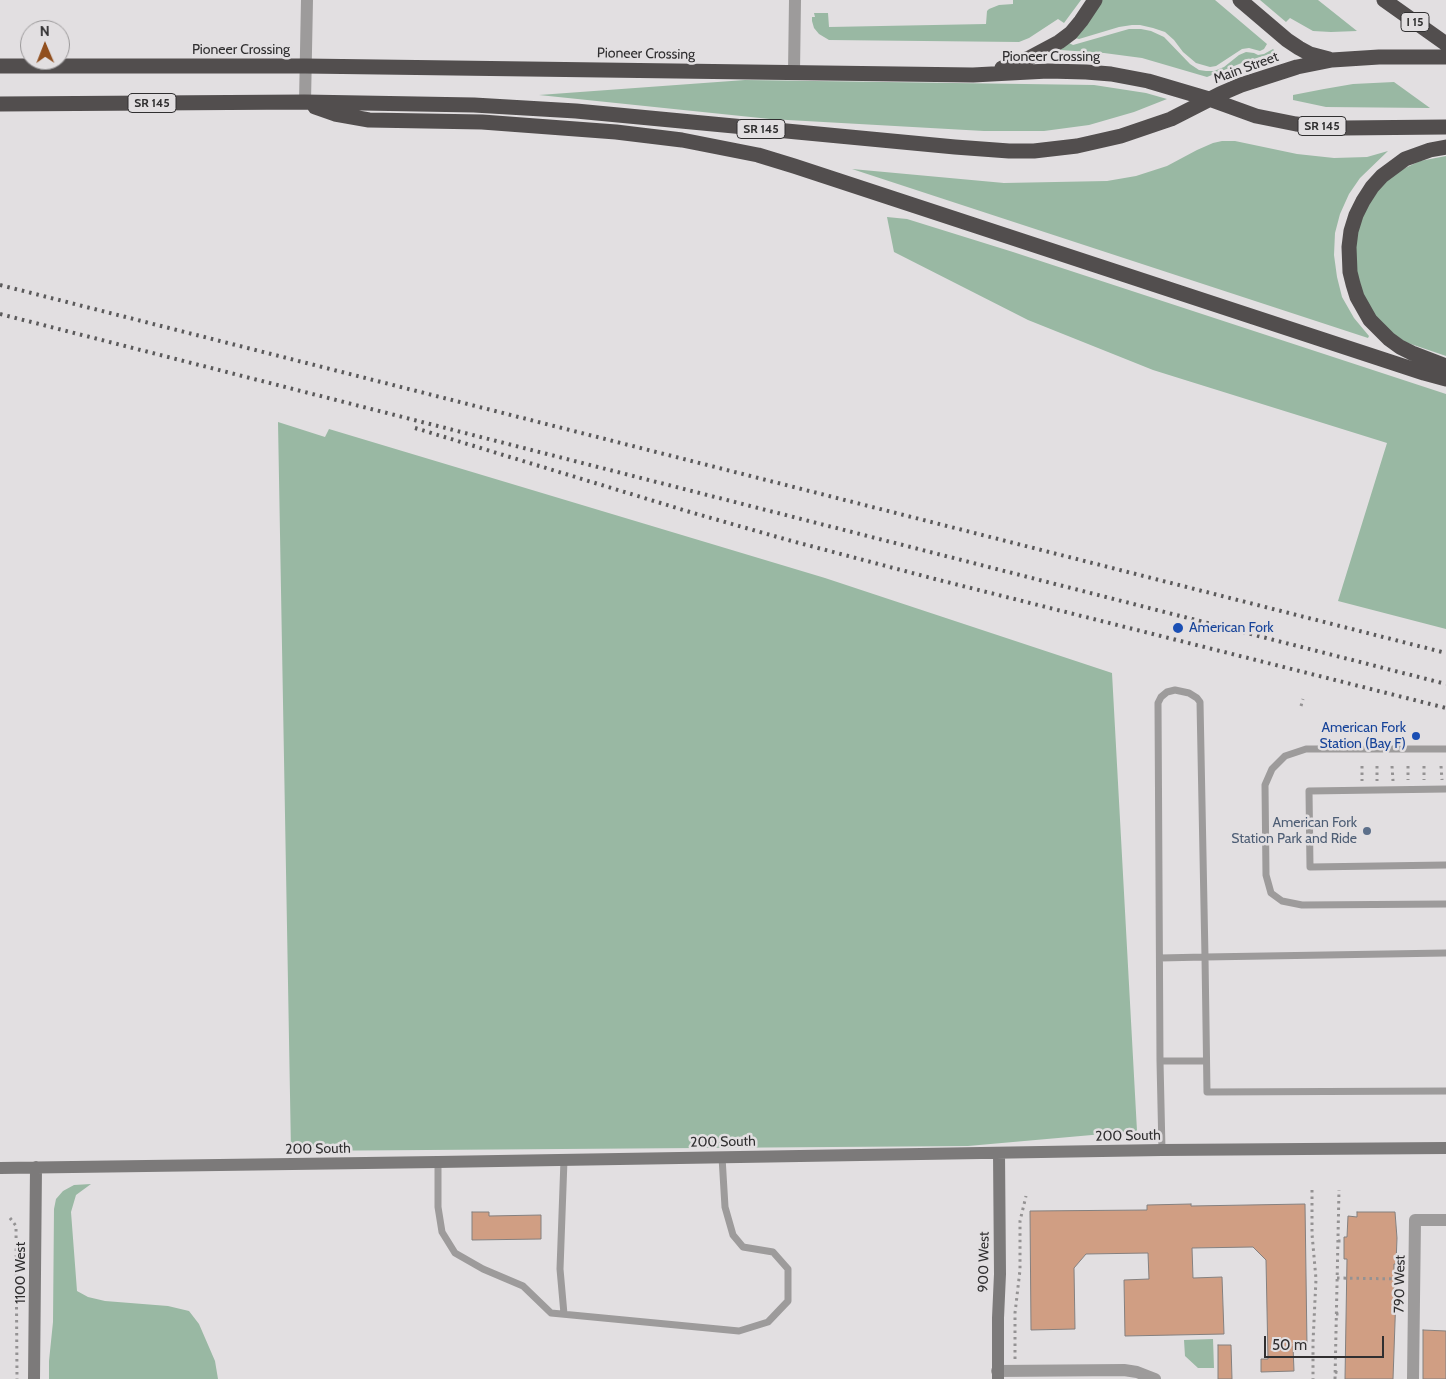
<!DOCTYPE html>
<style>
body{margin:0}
#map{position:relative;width:1446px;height:1379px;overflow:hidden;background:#e2dfe1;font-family:Cabin,sans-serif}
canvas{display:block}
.north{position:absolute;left:20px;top:20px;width:50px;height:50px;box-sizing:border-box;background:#e2dfe1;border:1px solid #9b999a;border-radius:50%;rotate:359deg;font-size:14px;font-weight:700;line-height:20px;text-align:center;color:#302f30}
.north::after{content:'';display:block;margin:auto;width:18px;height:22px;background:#914f1e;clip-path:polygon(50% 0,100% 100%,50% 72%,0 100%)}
.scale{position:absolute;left:1264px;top:1336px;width:120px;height:22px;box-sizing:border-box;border:2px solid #302f30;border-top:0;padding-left:6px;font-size:15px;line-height:18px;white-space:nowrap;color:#302f30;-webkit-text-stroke:4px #e2dfe1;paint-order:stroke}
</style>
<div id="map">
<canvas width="1446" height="1379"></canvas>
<div class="north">N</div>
<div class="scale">50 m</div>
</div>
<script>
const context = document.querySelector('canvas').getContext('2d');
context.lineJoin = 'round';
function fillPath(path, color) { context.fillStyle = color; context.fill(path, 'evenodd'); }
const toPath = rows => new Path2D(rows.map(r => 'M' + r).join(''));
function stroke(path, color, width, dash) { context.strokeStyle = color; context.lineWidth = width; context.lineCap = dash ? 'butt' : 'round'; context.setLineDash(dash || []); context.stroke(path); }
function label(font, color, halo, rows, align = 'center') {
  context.font = font + ' Cabin,sans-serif'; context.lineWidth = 5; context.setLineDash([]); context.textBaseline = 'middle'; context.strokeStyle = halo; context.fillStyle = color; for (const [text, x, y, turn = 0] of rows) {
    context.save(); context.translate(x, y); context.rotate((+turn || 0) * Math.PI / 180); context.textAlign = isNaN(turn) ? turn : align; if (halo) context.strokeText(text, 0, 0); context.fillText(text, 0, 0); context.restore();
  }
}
const green = toPath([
 [1013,0,1081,0,1064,23,1058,19,1029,38,1019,42,829,40,819,34,814,28,812,21,812,17,815,17,814,13,828,13,829,27,986,24,987,11,989,9,999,5,1013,4],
 [1101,0,1215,0,1267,44,1264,49,1260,51,1249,48,1242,49,1216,66,1210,67,1196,63,1183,52,1174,40,1165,32,1153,28,1140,25,1132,25,1119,27,1079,39,1075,38],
 [1260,0,1318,0,1357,31,1331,32,1313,31,1290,18,1286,22],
 [1129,29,1141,29,1151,31,1164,37,1190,64,1199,70,1206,71,1214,71,1224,67,1239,55,1246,52,1254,53,1258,55,1264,54,1273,49,1276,52,1244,62,1207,77,1142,58,1104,53,1060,50,1069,43,1073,45],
 [745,80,1094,85,1146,93,1167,99,1134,112,1089,125,1044,131,984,131,770,119,539,95],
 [1394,82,1430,108,1326,107,1293,100,1293,95,1324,89,1353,84],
 [1222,141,1235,141,1297,154,1334,158,1367,157,1388,151,1360,178,1349,194,1340,214,1335,233,1334,255,1337,277,1342,297,1354,318,1369,336,1368,338,852,169,1004,183,1107,181,1136,176,1167,166,1197,150,1213,143],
 [1446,156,1446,356,1405,342,1380,324,1356,282,1356,223,1390,173,1403,169,1420,161],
 [887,217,907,219,1013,252,1446,394,1446,629,1338,601,1387,443,1153,370,1028,320,894,252],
 [278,422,325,437,329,429,825,578,1112,673,1137,1131,968,1146,291,1151],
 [91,1184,76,1195,71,1212,77,1291,88,1297,105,1301,168,1306,189,1311,199,1324,215,1361,218,1379,49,1379,49,1361,53,1322,54,1209,56,1199,63,1191,74,1185],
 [1213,1339,1214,1368,1198,1368,1185,1356,1184,1340]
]);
const building = toPath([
 [1191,1204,1191,1206,1305,1204,1307,1346,1293,1346,1294,1371,1261,1372,1261,1359,1268,1359,1266,1260,1253,1247,1192,1248,1193,1278,1222,1277,1224,1334,1125,1336,1124,1280,1149,1279,1148,1253,1086,1254,1074,1268,1075,1329,1031,1330,1030,1211,1147,1210,1147,1205,1191,1204],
 [472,1212,489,1212,489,1216,541,1215,541,1239,472,1240,472,1212],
 [1357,1212,1395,1212,1397,1238,1396,1264,1394,1264,1394,1294,1396,1294,1393,1379,1345,1379,1347,1259,1344,1259,1344,1237,1347,1237,1348,1216,1357,1217,1357,1212],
 [1423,1330,1446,1331,1446,1379,1423,1379,1423,1330],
 [1218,1345,1231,1345,1232,1379,1218,1379,1218,1345]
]);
const path = toPath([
 [1301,706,1303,699],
 [1362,766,1362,781],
 [1377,766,1377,781],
 [1392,766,1393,781],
 [1408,766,1408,780],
 [1424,766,1424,780],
 [1441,766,1442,780],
 [1312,1190,1312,1234,1316,1279,1313,1342,1313,1379],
 [10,1218,16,1226,17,1379],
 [1338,1241,1343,1241],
 [1337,1278,1401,1279],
 [1336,1314,1342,1314],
 [1015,1359,1015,1313,1020,1270,1020,1221,1026,1196],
 [1335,1372,1341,1373],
 [1335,1379,1339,1190]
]);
const lane = toPath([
 [1446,749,1306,749,1285,756,1272,769,1265,785,1266,875,1271,893,1282,901,1302,905,1446,904],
 [1446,789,1309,791,1310,867,1446,865],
 [1160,958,1205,957,1207,1092,1446,1091],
 [1160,1061,1206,1061],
 [1162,1150,1160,1061,1158,703,1161,697,1167,692,1175,690,1189,693,1197,698,1200,702,1205,957,1446,953],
 [564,1160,560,1269,564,1314],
 [438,1162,438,1207,442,1232,455,1253,483,1269,523,1286,551,1313,739,1331,768,1322,788,1301,788,1269,773,1252,743,1247,733,1235,725,1207,722,1157]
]);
const street = toPath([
 [794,72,795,0],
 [305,102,307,0],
 [997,1371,1124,1370,1137,1372,1155,1379],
 [1413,1379,1415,1220,1446,1220]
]);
const secondary = toPath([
 [0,1168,438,1162,1162,1150,1446,1148],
 [34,1379,36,1167],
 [998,1379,998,1318,1000,1274,999,1153]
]);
const highway = toPath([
 [1240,0,1287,40,1299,48,1310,54,1329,59],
 [1384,0,1446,44],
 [0,66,305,66,973,75,1048,71,1086,72,1111,74,1148,81,1209,99,1256,116,1296,124,1343,128,1446,127],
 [1002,68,1029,58,1059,42,1071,33,1081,21,1095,0],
 [0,104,305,102,474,105,576,111,955,147,1009,151,1034,151,1077,146,1121,136,1171,119,1220,94,1241,85,1297,67,1332,60,1379,57,1446,57],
 [315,107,335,114,369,120,482,122,616,132,682,140,758,155,794,166,1424,373,1446,379],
 [1446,147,1430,150,1405,159,1382,176,1372,187,1363,201,1356,215,1351,231,1349,247,1350,272,1353,284,1357,297,1370,320,1389,339,1400,347,1412,353,1446,366]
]);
const rail = toPath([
 [0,285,1446,653],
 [0,314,1446,684],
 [415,428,690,512,788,540,935,579,1446,708]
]);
const markers = [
 [1178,628,6,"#1a4fb4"],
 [1416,736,5,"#1a4fb4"],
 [1367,831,5,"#5c6f8a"]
];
const shields = [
 [1415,22,28],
 [152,103,48],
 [1322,126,48],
 [761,129,48]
];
const shieldNames = [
 ["I 15",1415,22],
 ["SR 145",152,103],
 ["SR 145",1322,126],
 ["SR 145",761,129]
];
const streetNames = [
 ["Pioneer Crossing",241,50],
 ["Pioneer Crossing",646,54,1],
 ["Pioneer Crossing",1051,57],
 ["Main Street",1246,68,-20],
 ["200 South",1128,1136,-1],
 ["200 South",723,1142,-1],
 ["200 South",318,1149,-1],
 ["900 West",984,1262,-89],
 ["1100 West",21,1273,-90],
 ["790 West",1400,1284,-89]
];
const transitNames = [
 ["American Fork",1189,628],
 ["American Fork",1406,728,"right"],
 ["Station (Bay F)",1406,744,"right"]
];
const serviceNames = [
 ["American Fork",1357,823],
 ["Station Park and Ride",1357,839]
];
fillPath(green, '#99b8a3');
fillPath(building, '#d09e83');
stroke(building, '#84807f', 1);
stroke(path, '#949293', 3, [2.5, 4]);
stroke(lane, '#9d9b9b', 7);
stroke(street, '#9d9b9b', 12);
stroke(secondary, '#7c7a7a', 12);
stroke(highway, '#524e4e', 15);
stroke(rail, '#5b5a5b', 4, [2.5, 5]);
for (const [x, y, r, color] of markers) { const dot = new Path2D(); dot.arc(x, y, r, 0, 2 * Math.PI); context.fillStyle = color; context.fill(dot); stroke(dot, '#e2dfe1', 2); }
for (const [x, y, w] of shields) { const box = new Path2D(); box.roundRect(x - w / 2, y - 9.5, w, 19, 4); context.fillStyle = '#e2dfe1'; context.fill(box); stroke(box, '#302f30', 1); }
label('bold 12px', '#302f30', null, shieldNames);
label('14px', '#302f30', '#e2dfe1', streetNames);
label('14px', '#164399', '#e2dfe1', transitNames, 'left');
label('14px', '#4e5e75', '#e2dfe1', serviceNames, 'right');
</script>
